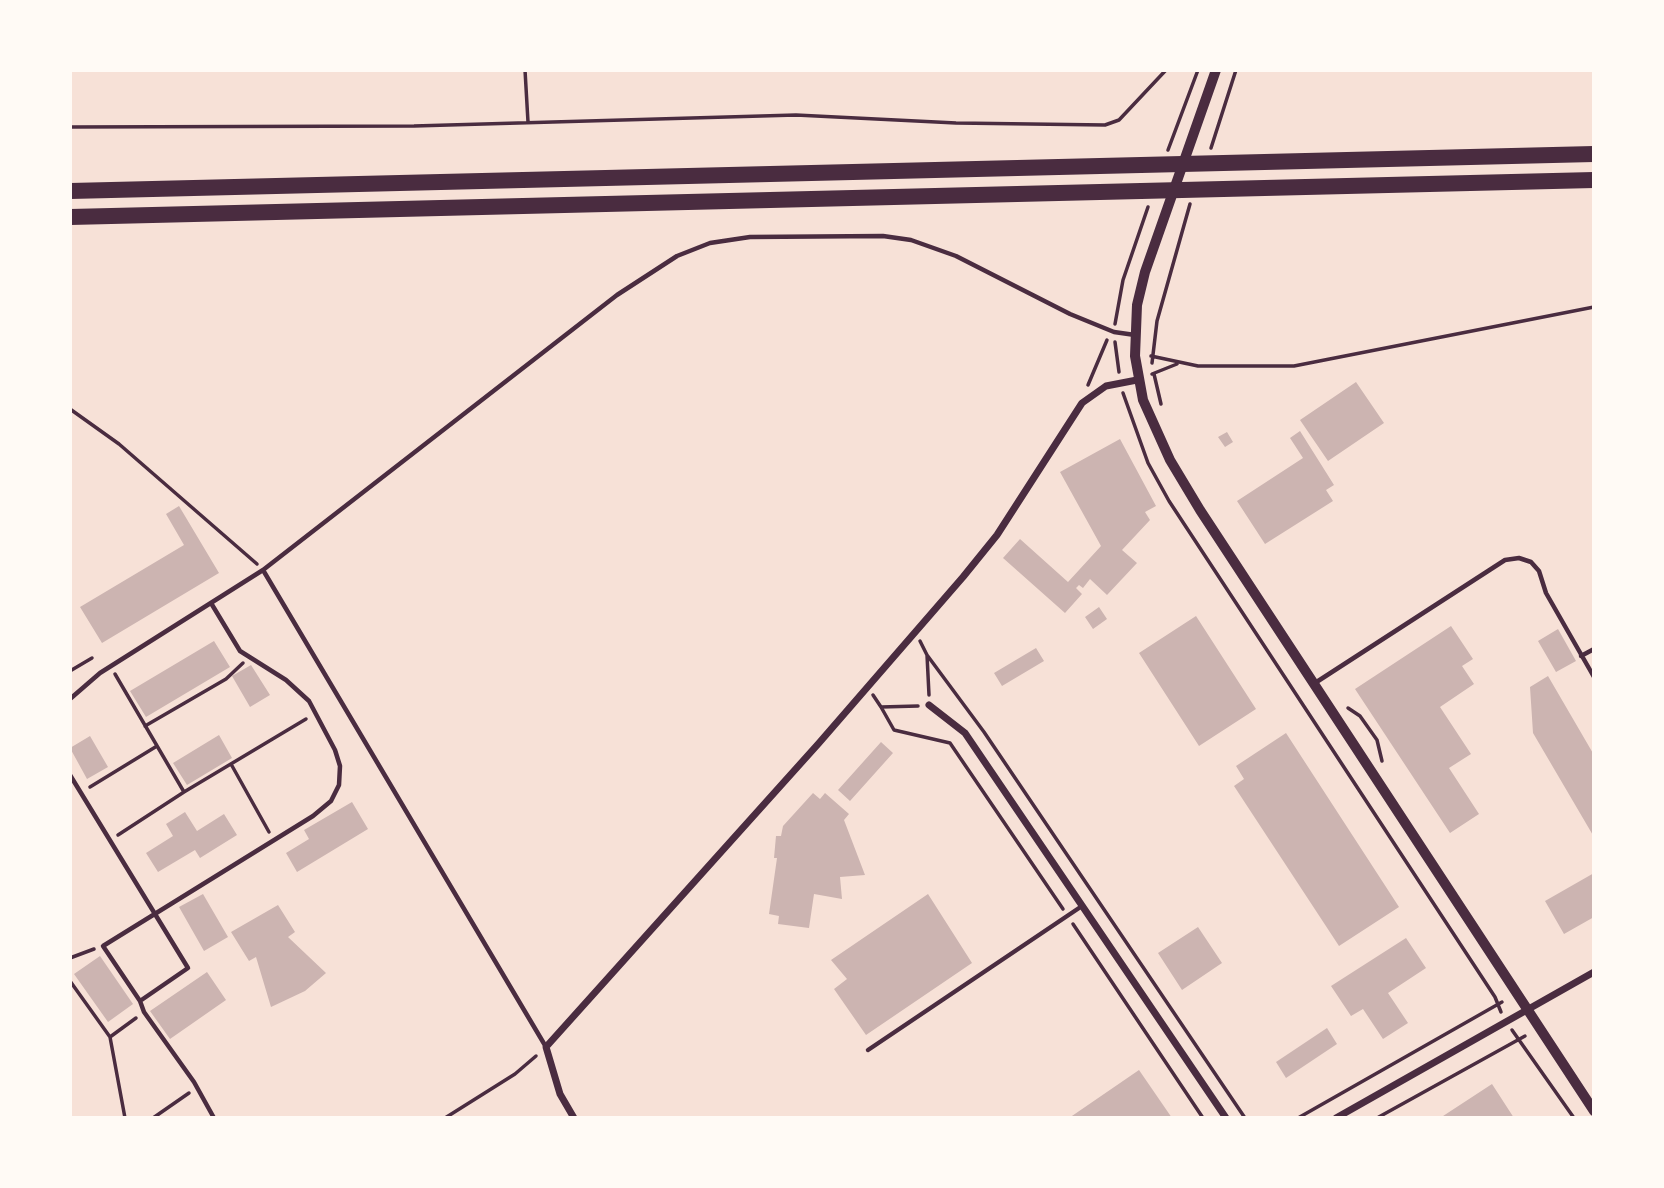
<!DOCTYPE html>
<style>
body{margin:0}
#map{position:relative;width:1664px;height:1188px;overflow:hidden;background:#f7e1d7;font-family:Cabin,sans-serif}
canvas{display:block}
.frame{position:absolute;inset:0;border:72px solid #fffaf5;pointer-events:none}
</style>
<div id="map">
<canvas width="1664" height="1188"></canvas>
<div class="frame"></div>
</div>
<script>
const context = document.querySelector('canvas').getContext('2d');
context.lineJoin = 'round';
function fillPath(path, color) { context.fillStyle = color; context.fill(path, 'evenodd'); }
const toPath = rows => new Path2D(rows.map(r => 'M' + r).join(''));
function stroke(path, color, width, dash) { context.strokeStyle = color; context.lineWidth = width; context.lineCap = dash ? 'butt' : 'round'; context.setLineDash(dash || []); context.stroke(path); }
const building = toPath([
 [1356,382,1384,423,1328,461,1300,420],
 [1300,431,1334,485,1326,490,1333,501,1265,544,1237,501,1303,458,1290,438],
 [1227,432,1233,442,1225,447,1218,437],
 [1120,439,1156,506,1145,512,1150,520,1122,550,1137,563,1107,595,1090,579,1083,588,1079,585,1076,588,1082,594,1065,613,1003,558,1020,539,1068,582,1101,546,1060,472],
 [179,506,219,573,102,643,80,607,184,545,166,514],
 [1099,607,1107,619,1093,629,1085,617],
 [1196,616,1256,709,1199,746,1139,653],
 [1451,626,1473,659,1462,666,1474,684,1440,707,1471,754,1449,768,1479,814,1450,833,1355,689],
 [1558,629,1576,661,1556,672,1538,641],
 [214,641,230,667,146,717,130,691],
 [1036,648,1044,661,1002,686,994,673],
 [251,665,270,695,250,707,232,676],
 [1548,676,1594,755,1594,837,1533,733,1530,687],
 [1286,733,1399,907,1339,946,1234,786,1244,779,1236,766],
 [219,735,232,758,187,785,173,763],
 [90,736,108,767,87,779,70,748],
 [881,742,893,753,850,801,838,790],
 [813,793,820,799,825,793,849,814,844,820,865,875,840,877,842,899,814,894,809,928,778,924,779,916,769,914,777,858,774,858,776,836,781,836,783,826],
 [352,802,368,829,297,872,286,853,309,839,304,830],
 [185,812,197,831,224,814,237,835,200,858,195,850,158,872,146,853,173,836,166,824],
 [1594,873,1594,917,1564,934,1545,901],
 [203,894,228,937,204,951,179,907],
 [928,894,972,963,866,1035,834,989,847,979,831,960],
 [278,905,295,932,288,937,326,973,305,991,271,1007,256,957,249,961,231,932],
 [1198,927,1222,963,1182,990,1158,953],
 [1406,938,1426,968,1388,993,1408,1023,1383,1039,1363,1009,1351,1016,1331,986],
 [100,956,133,1004,108,1022,74,974],
 [207,972,226,1000,170,1039,150,1011],
 [1327,1028,1337,1044,1286,1078,1276,1062],
 [1139,1070,1172,1118,1069,1118],
 [1492,1084,1514,1118,1440,1118]
]);
const path = toPath([
 [525,70,528,122],
 [70,127,414,126,796,115,956,123,1105,125,1119,120,1166,70],
 [1211,148,1236,70],
 [1168,150,1198,70],
 [1115,324,1123,280,1148,207],
 [1115,342,1119,372],
 [1151,356,1198,366,1294,366,1594,307],
 [1152,363,1157,321,1190,204],
 [1152,374,1177,364],
 [1154,374,1161,404],
 [1088,385,1107,340],
 [1123,393,1148,463,1169,501,1495,997,1501,1012],
 [70,409,119,444,257,564],
 [920,641,927,655,929,695],
 [927,655,984,732,1245,1118],
 [70,671,92,658],
 [115,674,184,792,306,719],
 [873,695,881,707,918,706],
 [881,707,894,730,950,743,1063,909],
 [1348,708,1360,716,1377,740,1382,761],
 [145,726,226,679,243,663],
 [231,764,269,832],
 [90,787,157,746],
 [118,835,184,792],
 [1073,924,1203,1118],
 [70,958,94,949],
 [70,981,110,1037],
 [1512,1030,1574,1118],
 [125,1118,110,1037,136,1018],
 [153,1118,189,1093],
 [445,1118,515,1074,536,1056],
 [1298,1118,1502,1002],
 [1377,1118,1525,1036]
]);
const service = toPath([
 [1581,656,1594,649],
 [1315,683,1505,560,1519,558,1531,562,1539,571,1546,593,1594,677],
 [70,699,100,673,263,570],
 [70,775,188,968,140,1001,144,1012,194,1082,214,1118],
 [140,1001,103,946,313,816,331,801,339,785,340,766,335,750,309,701,286,680,240,651,211,603],
 [546,1047,263,570,617,295,677,256,710,243,750,237,883,236,911,240,956,256,1070,314,1114,332,1135,335],
 [868,1050,1082,906]
]);
const minor = toPath([
 [929,705,965,733,1226,1118],
 [574,1118,560,1094,546,1047,819,743,963,577,997,535,1082,403,1106,386,1137,380],
 [1336,1118,1594,972]
]);
const tertiary = toPath([
 [1216,70,1145,272,1137,305,1135,356,1143,400,1170,460,1200,510,1594,1111]
]);
const motorway = toPath([
 [70,191,1594,154],
 [70,217,1594,180]
]);
fillPath(building, '#ccb4b1');
stroke(path, '#4a2c40', 3.5);
stroke(service, '#4a2c40', 4.5);
stroke(minor, '#4a2c40', 7);
stroke(tertiary, '#4a2c40', 10);
stroke(motorway, '#4a2c40', 16);
</script>
